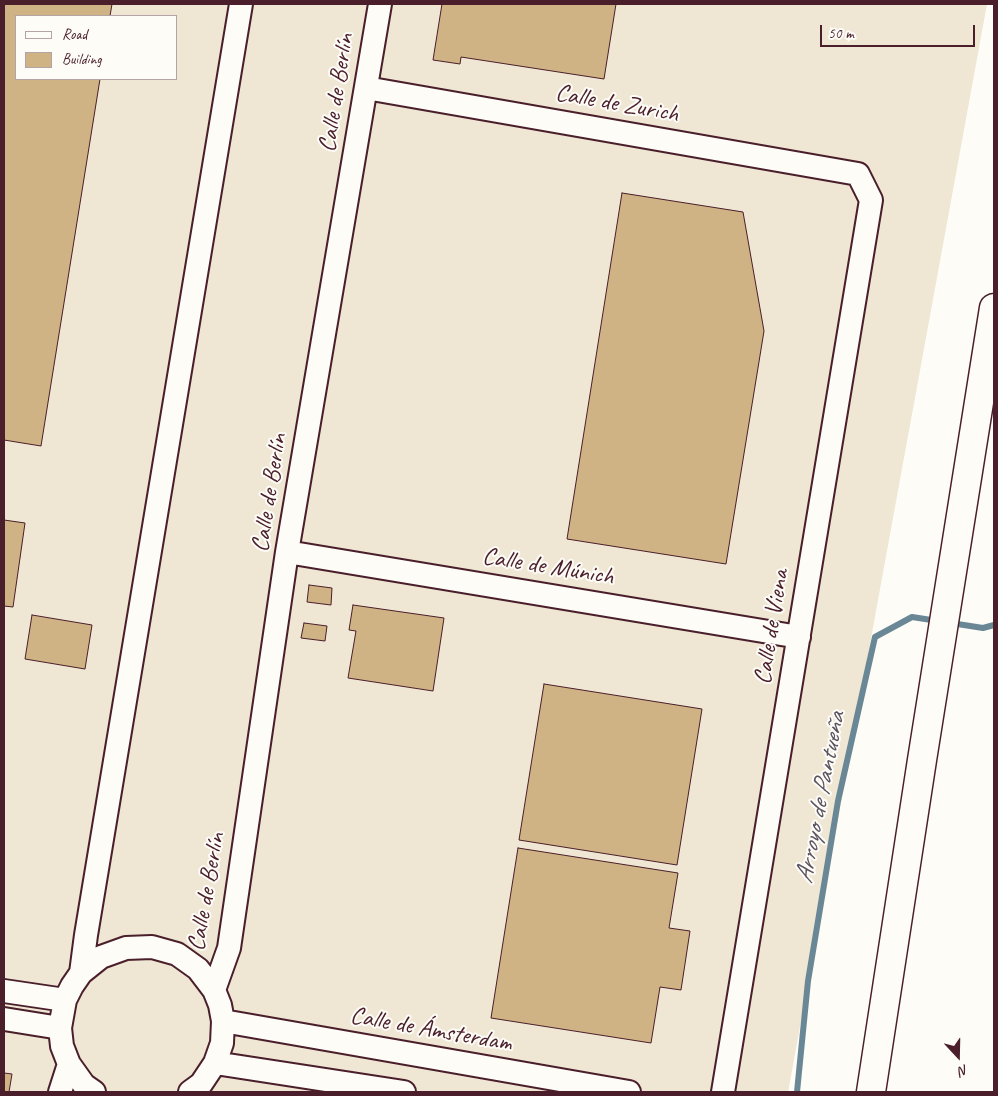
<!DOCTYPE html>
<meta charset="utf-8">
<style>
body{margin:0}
#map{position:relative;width:998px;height:1096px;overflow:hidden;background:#fdfcf7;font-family:Caveat,sans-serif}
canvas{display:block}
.frame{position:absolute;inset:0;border:5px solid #4a1f2b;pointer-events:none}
.legend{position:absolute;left:15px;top:15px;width:162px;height:65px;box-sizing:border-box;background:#fdfcf7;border:1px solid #b5a4a5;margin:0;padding:6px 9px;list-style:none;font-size:15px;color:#4a1f2b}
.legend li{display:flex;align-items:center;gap:10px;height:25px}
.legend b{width:25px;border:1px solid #b5a4a5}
.north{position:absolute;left:933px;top:1031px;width:50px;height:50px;-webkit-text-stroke:4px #fdfcf7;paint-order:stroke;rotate:159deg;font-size:14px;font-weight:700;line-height:20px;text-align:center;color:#4a1f2b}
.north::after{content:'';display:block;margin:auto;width:18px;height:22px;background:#4a1f2b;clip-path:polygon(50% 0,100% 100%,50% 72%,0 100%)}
.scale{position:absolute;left:820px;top:25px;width:155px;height:22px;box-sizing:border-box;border:2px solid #4a1f2b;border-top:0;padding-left:6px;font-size:15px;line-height:18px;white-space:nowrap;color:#4a1f2b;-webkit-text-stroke:4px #fdfcf7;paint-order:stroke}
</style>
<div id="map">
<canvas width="998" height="1096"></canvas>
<div class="frame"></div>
<ul class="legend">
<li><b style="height:6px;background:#fdfcf7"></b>Road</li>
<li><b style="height:14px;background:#cfb384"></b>Building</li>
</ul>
<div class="north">N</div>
<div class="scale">50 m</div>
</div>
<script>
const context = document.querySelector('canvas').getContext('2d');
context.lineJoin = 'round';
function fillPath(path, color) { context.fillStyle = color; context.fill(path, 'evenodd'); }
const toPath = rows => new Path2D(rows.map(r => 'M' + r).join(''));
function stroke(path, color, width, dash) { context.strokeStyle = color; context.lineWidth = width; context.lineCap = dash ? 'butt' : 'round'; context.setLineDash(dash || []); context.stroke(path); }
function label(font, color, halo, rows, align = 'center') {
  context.font = font + ' Caveat,sans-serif'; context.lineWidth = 4; context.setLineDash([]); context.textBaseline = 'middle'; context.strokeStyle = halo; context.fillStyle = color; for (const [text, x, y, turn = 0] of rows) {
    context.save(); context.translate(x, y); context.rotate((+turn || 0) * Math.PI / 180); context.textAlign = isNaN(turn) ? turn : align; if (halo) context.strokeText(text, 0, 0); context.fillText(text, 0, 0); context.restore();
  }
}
const built = toPath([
 [4,4,987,4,788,1092,4,1092],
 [16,16,176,16,176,79,16,79]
]);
const stream = toPath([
 [951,623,983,628,994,625],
 [797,1092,808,981,838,801,875,637,912,617,938,621]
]);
const building = toPath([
 [4,4,112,4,110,16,16,16,16,79,100,79,41,446,4,440,4,4],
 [442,4,616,4,604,79,461,57,460,64,433,60,442,4],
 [622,193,743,212,764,331,726,564,567,539,622,193],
 [4,520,25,523,13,607,4,606,4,520],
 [309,585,332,588,331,605,307,602,309,585],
 [353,605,444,618,433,691,348,678,356,631,349,630,353,605],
 [32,615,92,625,85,669,25,659,32,615],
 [304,623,327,626,325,641,301,638,304,623],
 [544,684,702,709,677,865,519,840,544,684],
 [518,848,678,873,669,928,690,931,681,990,660,987,651,1043,491,1018,518,848],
 [4,1073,12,1074,9,1092,4,1092,4,1073]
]);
const minor = toPath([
 [366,88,858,174,871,200,723,1092],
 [287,552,799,637],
 [81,973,86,935,241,4],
 [214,990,229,948,287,552,380,4],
 [4,991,65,1000],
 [4,1019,60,1028],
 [223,1021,629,1092],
 [215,1063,404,1092],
 [60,1092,69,1064],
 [94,1092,84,1085,69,1064,62,1046,60,1028,65,1000,72,986,81,973,101,957,126,948,152,947,177,954,198,969,214,990,220,1005,223,1021,222,1043,215,1063,201,1084,190,1092]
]);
const major = toPath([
 [871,1092,922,760,994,308]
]);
const streetNames = [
 ["Calle de Berlín",337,93,-81],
 ["Calle de Zurich",617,104,10],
 ["Calle de Berlín",270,493,-81],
 ["Calle de Múnich",548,567,9],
 ["Calle de Viena",772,627,-81],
 ["Calle de Berlín",207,892,-80],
 ["Calle de Ámsterdam",431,1030,10]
];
const waterNames = [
 ["Arroyo de Pantueña",821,798,-79]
];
fillPath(built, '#efe6d4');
stroke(stream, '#6a8796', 6);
fillPath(building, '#cfb384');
stroke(building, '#4a1f2b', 1);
stroke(minor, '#4a1f2b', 26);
stroke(major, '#4a1f2b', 31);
stroke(minor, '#fdfcf7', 22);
stroke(major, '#fdfcf7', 28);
label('25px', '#4a1f2b', '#fdfcf7', streetNames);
label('italic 26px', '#5a5360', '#fdfcf7', waterNames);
</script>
